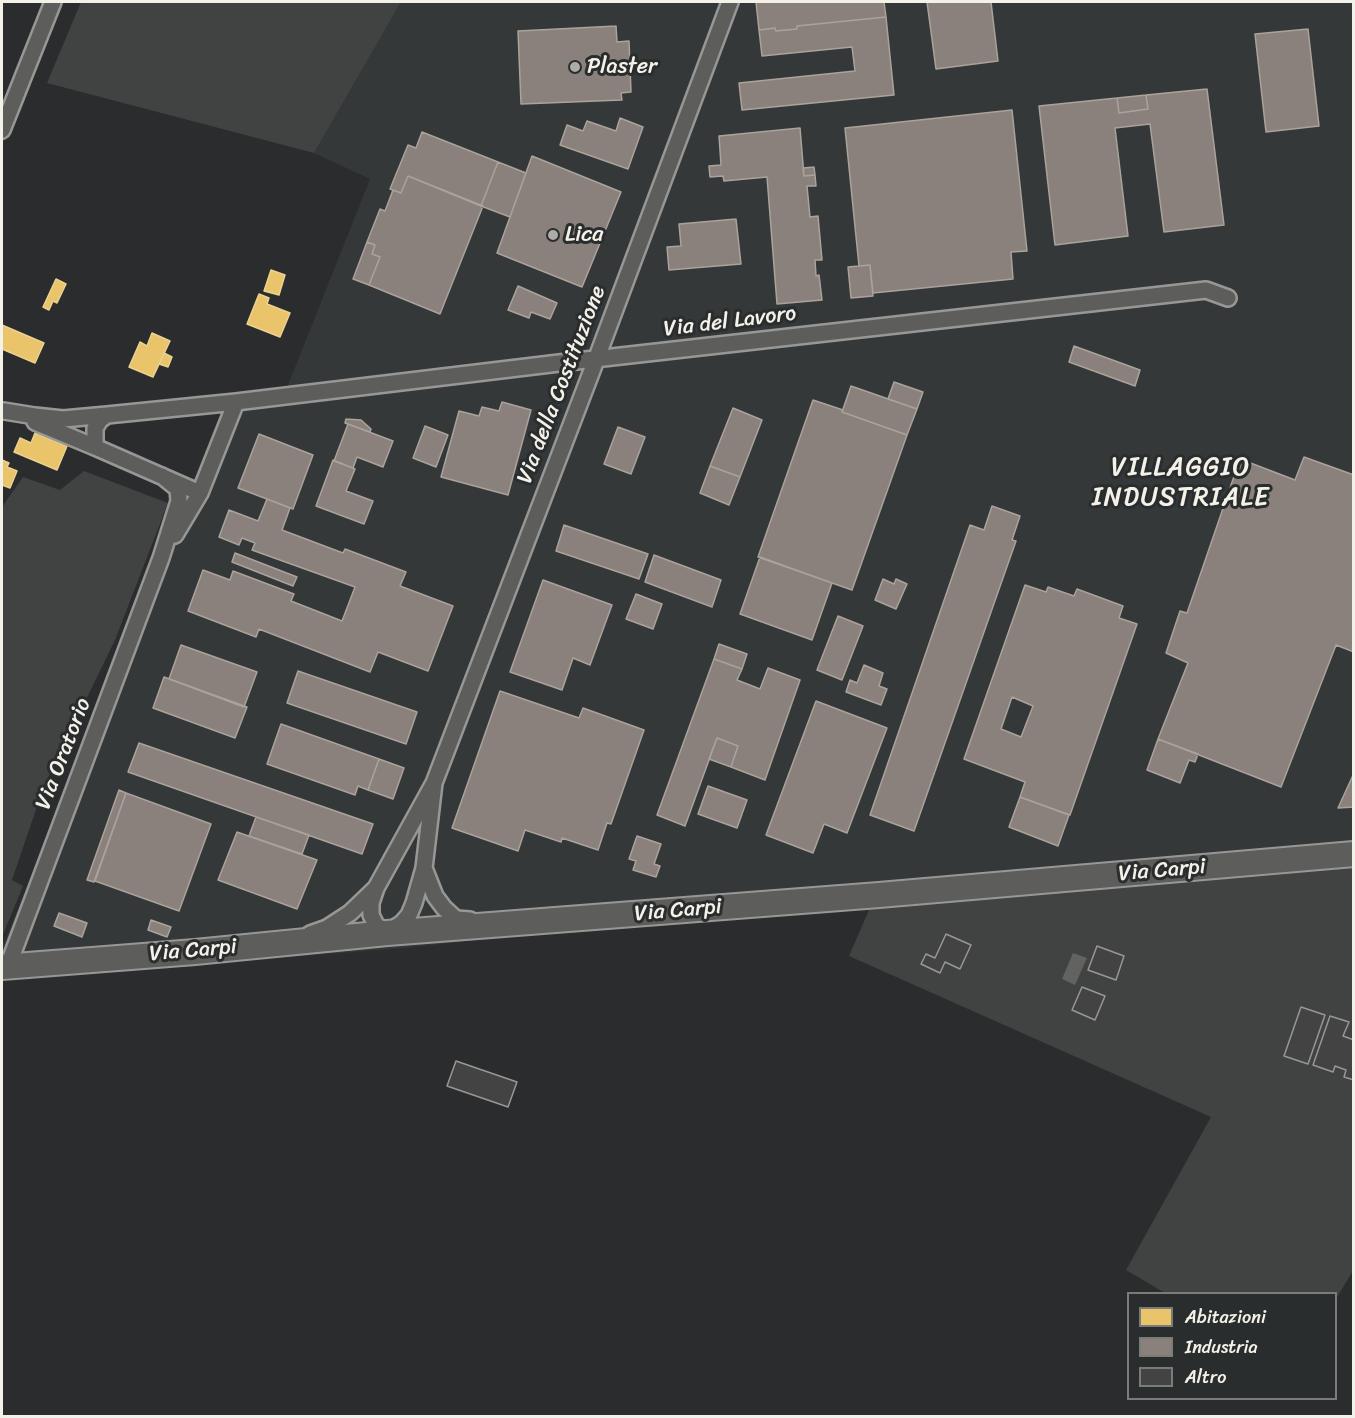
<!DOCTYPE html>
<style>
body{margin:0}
#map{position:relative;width:1355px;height:1418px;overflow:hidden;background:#2b2c2d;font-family:Sriracha,sans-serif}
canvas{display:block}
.frame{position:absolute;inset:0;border:3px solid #f4f1e8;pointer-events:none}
.legend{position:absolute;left:1127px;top:1292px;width:210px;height:108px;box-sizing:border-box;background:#2a2d2e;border:2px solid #7b7b78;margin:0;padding:8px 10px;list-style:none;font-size:18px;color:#f4f1e8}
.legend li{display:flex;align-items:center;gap:12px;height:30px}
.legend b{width:30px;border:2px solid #7b7b78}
</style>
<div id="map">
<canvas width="1355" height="1418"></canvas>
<div class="frame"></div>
<ul class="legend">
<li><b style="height:16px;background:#e9c46a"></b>Abitazioni</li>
<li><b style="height:16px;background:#8a817c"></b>Industria</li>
<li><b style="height:16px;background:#434344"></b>Altro</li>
</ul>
</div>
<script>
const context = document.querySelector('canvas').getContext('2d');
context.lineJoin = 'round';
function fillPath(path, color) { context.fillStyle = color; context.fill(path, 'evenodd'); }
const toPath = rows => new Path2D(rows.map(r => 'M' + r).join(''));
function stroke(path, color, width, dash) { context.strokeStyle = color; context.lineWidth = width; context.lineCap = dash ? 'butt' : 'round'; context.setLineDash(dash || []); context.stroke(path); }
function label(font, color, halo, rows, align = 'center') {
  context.font = font + ' Sriracha,sans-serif'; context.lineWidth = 6; context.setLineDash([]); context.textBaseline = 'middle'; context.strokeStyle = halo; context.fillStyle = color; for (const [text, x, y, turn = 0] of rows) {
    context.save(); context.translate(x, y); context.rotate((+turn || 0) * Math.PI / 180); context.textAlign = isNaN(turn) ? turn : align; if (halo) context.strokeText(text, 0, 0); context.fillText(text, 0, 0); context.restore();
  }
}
const built = toPath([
 [401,2,1353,2,1353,859,609,926,403,948,2,980,2,948,226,400,284,395,370,179,314,153]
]);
const green = toPath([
 [81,2,401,2,314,153,47,83],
 [84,471,168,503,115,640,44,786,12,880,23,886,2,937,2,507,23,477,60,490],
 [1353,859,1354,1269,1336,1299,1336,1294,1165,1293,1126,1270,1211,1117,849,956,872,903]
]);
const water = toPath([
 [1073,953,1087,958,1075,985,1062,979]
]);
const homes = toPath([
 [271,270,285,275,279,295,264,291,271,270],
 [56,279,66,284,57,303,53,301,49,310,43,307,56,279],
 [259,294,269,298,267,304,290,313,280,337,247,324,259,294],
 [2,325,44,343,35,363,2,349,2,325],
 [152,333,170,341,153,377,129,367,140,342,147,346,152,333],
 [164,353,172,357,168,367,159,364,164,353],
 [35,433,67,446,57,470,14,452,20,438,31,443,35,433],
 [2,460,9,463,7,467,17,471,10,488,2,485,2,460]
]);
const industry = toPath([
 [756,2,884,2,886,17,797,26,797,29,776,31,775,28,759,30,756,2],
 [927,2,991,2,998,61,936,69,927,2],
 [886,17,894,95,742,110,739,83,855,71,852,47,762,56,759,30,775,28,776,31,797,29,797,26,886,17],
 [616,26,617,42,629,41,631,92,621,93,622,100,521,104,518,31,616,26],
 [1308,29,1319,126,1266,132,1255,34,1308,29],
 [1207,89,1224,225,1164,232,1150,124,1115,128,1128,236,1055,245,1039,106,1117,98,1119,113,1148,109,1146,95,1207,89],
 [1146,95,1148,109,1119,113,1117,98,1146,95],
 [1012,110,1027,251,1011,252,1013,279,873,293,870,265,859,266,845,128,1012,110],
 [620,118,643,127,628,169,560,145,567,125,583,131,587,121,616,131,620,118],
 [800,128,804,176,815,175,816,186,807,186,810,217,818,216,822,260,815,260,816,276,819,275,822,300,777,304,767,177,724,181,723,176,710,177,709,166,721,165,719,136,800,128],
 [422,132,498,162,481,206,408,176,401,193,390,189,408,145,416,148,422,132],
 [532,156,621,192,582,287,497,253,532,156],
 [498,162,526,173,510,217,481,206,498,162],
 [814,167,815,175,804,176,803,168,814,167],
 [408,176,483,206,440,314,369,285,380,257,372,254,375,245,367,242,380,209,385,211,393,190,401,193,408,176],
 [736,219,741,264,669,270,667,247,681,246,679,224,736,219],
 [367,242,375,245,372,254,380,257,369,285,353,279,367,242],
 [870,265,873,296,851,298,848,267,870,265],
 [518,286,557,303,550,319,531,312,529,318,508,310,518,286],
 [1074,346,1140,370,1135,386,1069,362,1074,346],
 [894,382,923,392,917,409,888,399,894,382],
 [851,386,917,409,907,435,842,412,851,386],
 [813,400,843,410,842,412,907,435,852,590,758,557,813,400],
 [502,402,531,410,508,495,441,477,459,411,479,416,482,407,499,411,502,402],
 [733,408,762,420,740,477,710,466,733,408],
 [346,419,361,420,371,429,370,432,345,423,346,419],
 [348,424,393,441,383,467,357,457,353,468,334,461,348,424],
 [425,426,448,435,436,467,413,458,425,426],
 [618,427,645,437,631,474,604,464,618,427],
 [259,434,313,455,293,509,238,488,259,434],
 [1304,457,1354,475,1354,652,1336,645,1281,787,1158,739,1188,663,1166,653,1180,611,1187,613,1240,459,1295,480,1304,457],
 [333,460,355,469,346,491,373,501,364,524,316,506,333,460],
 [710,466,740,477,729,505,700,493,710,466],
 [267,499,290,508,282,530,343,553,345,549,406,572,400,586,453,606,428,671,378,652,370,672,259,629,256,637,188,611,203,570,230,580,233,571,294,594,291,601,342,621,355,587,252,550,255,543,242,538,239,545,219,537,229,510,258,521,267,499],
 [992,506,1020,516,1012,540,1016,541,914,831,870,815,970,525,984,530,992,506],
 [564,525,648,554,639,579,556,551,564,525],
 [235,553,297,577,293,586,232,562,235,553],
 [654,555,721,580,712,607,645,582,654,555],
 [760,557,832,583,812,640,740,614,760,557],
 [883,579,894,584,896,579,907,584,896,609,875,600,883,579],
 [543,580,612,605,590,665,573,658,562,690,510,672,543,580],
 [1025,585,1046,592,1048,587,1074,596,1077,589,1123,606,1119,618,1137,624,1070,815,1020,797,1025,782,964,759,1025,585],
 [1012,697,1033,706,1021,737,1001,729,1012,697],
 [636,594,662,604,653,629,626,619,636,594],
 [838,616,863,626,842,680,817,670,838,616],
 [719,644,747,654,742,669,714,659,719,644],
 [181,645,257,672,244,707,169,679,181,645],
 [714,659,742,669,737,680,760,689,768,668,800,680,765,780,731,767,738,746,717,738,685,826,657,815,714,659],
 [864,665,883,673,879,686,887,689,881,705,846,692,850,680,857,683,864,665],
 [298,671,417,712,406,744,287,703,298,671],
 [164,677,247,707,235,738,153,708,164,677],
 [500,691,579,718,583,708,644,730,611,824,607,823,598,850,562,838,561,842,525,830,518,851,452,828,500,691],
 [816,701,887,728,847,833,824,824,813,853,766,835,816,701],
 [281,724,379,759,368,790,358,786,355,795,267,764,281,724],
 [717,738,738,746,731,767,709,759,717,738],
 [1158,739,1198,754,1195,762,1189,760,1180,783,1147,770,1158,739],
 [139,743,373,824,362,854,128,772,139,743],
 [379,759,404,768,393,799,368,790,379,759],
 [1354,773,1354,807,1338,808,1354,773],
 [708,786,747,800,737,828,698,814,708,786],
 [119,790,126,793,94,882,87,880,119,790],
 [126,793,211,824,179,911,95,881,126,793],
 [1020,797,1069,815,1058,846,1009,827,1020,797],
 [256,817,309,835,302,854,249,836,256,817],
 [237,832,317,860,297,909,218,880,237,832],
 [637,836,661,844,654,864,660,866,656,877,633,870,636,861,629,859,637,836],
 [59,913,87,923,82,937,54,926,59,913],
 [151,920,171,927,167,937,148,930,151,920]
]);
const building = toPath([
 [946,934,971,945,960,969,945,962,940,973,921,964,926,954,935,958,946,934],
 [1097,946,1124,956,1116,980,1088,970,1097,946],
 [1082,987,1105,996,1095,1020,1072,1010,1082,987],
 [1301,1007,1325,1015,1308,1064,1284,1056,1301,1007],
 [1330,1016,1349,1022,1343,1036,1354,1040,1354,1080,1344,1077,1346,1070,1335,1066,1333,1072,1313,1065,1330,1016],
 [456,1061,517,1082,508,1107,447,1086,456,1061]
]);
const minor = toPath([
 [2,130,53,2],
 [4,411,35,416,63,419,107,415,236,402,559,363,1206,290,1228,298],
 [107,415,100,420,95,428,95,447,200,493],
 [35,422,95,447],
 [175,535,200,493,236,402],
 [434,783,424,868,414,903,409,915,402,923,387,933,376,925,371,915,371,903,376,888,434,783,596,360,730,2],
 [424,868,435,896,444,908,456,919,470,920],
 [310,934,327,928,350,913,376,888],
 [8,966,161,558,179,501,178,489,162,476]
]);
const primary = toPath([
 [2,967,195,952,387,933,879,895,1354,854]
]);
const markers = [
 [575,67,6,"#aeaca7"],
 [553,235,6,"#aeaca7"]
];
const poiNames = [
 ["Plaster",587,67],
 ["Lica",565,235]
];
const streetNames = [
 ["Via del Lavoro",730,322,-7],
 ["Via della Costituzione",562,385,-69],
 ["Via Oratorio",64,754,-69],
 ["Via Carpi",1162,871,-5],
 ["Via Carpi",678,911,-5],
 ["Via Carpi",193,951,-5]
];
const quarterNames = [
 ["VILLAGGIO",1181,468],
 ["INDUSTRIALE",1181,498]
];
fillPath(built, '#353838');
fillPath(green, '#414242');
fillPath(water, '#626361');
fillPath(homes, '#e9c46a');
stroke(homes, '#ecd290', 1.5);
fillPath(industry, '#8a817c');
stroke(industry, '#aaa39c', 1.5);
fillPath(building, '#434344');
stroke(building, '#979796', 1.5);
stroke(minor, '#979796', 20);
stroke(primary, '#979796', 28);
stroke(minor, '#5d5d5c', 15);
stroke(primary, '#5d5d5c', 24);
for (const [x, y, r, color] of markers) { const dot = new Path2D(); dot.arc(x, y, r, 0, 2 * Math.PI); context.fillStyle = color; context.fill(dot); stroke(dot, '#2a2d2e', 2); }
label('22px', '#f4f1e8', '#2a2d2e', poiNames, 'left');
label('22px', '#f4f1e8', '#2a2d2e', streetNames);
context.letterSpacing = '1.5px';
label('26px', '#f4f1e8', '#2a2d2e', quarterNames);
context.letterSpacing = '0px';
</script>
